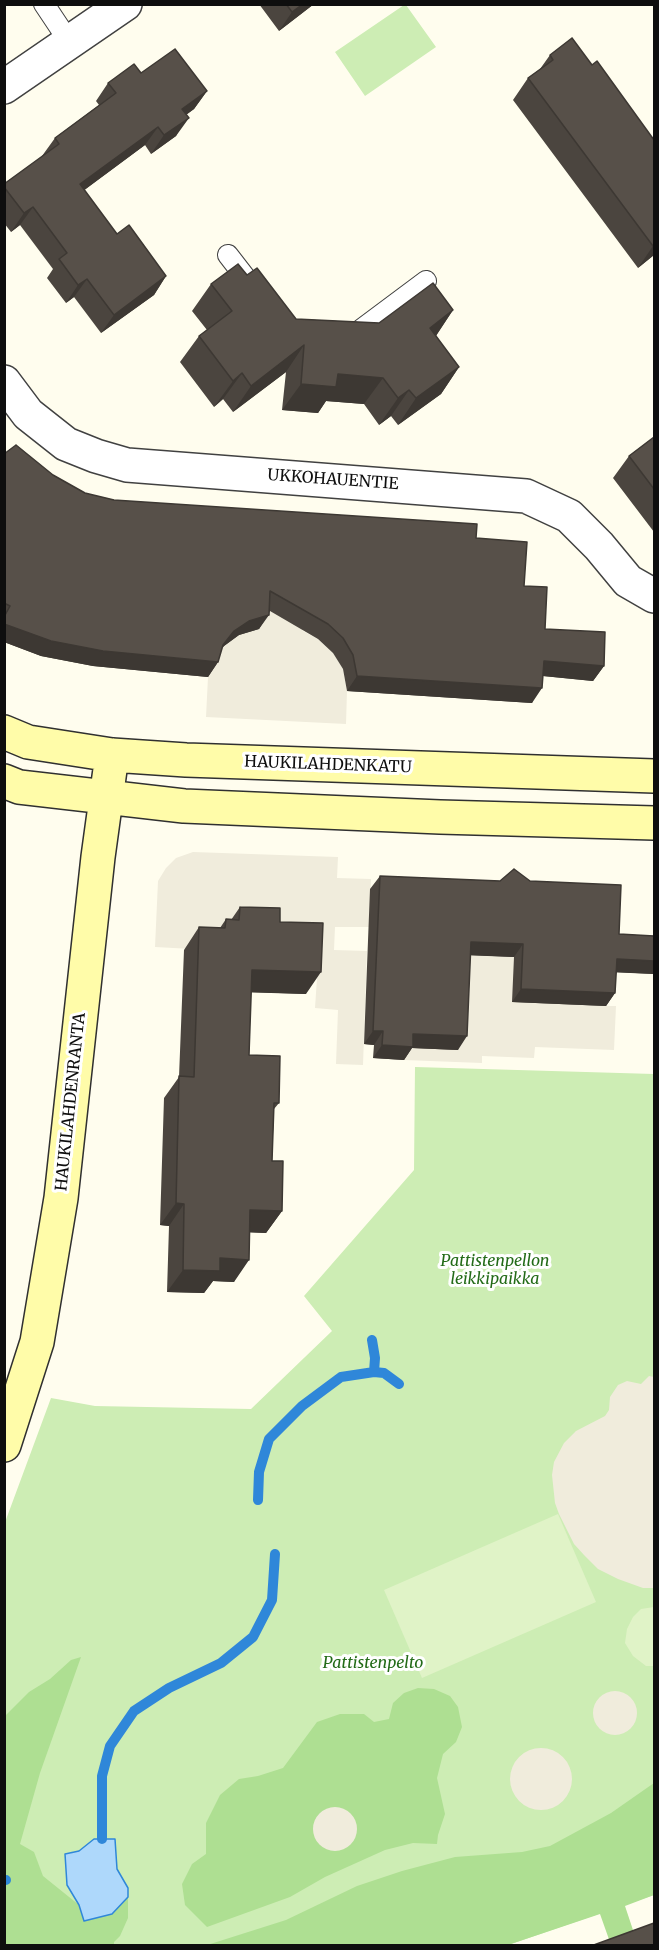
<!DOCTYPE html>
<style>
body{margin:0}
#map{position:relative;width:659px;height:1950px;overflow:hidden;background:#fffdee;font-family:Merriweather,serif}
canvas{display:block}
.frame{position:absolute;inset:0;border:6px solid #0e0e0e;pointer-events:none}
</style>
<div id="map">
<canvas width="659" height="1950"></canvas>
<div class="frame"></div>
</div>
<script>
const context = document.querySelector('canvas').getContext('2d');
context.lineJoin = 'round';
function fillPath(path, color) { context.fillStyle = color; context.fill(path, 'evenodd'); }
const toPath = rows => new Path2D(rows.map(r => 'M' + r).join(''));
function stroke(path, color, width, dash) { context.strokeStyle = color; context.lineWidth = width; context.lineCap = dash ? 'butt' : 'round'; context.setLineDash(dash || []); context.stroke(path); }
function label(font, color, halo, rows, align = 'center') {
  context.font = font + ' Merriweather,serif'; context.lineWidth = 6; context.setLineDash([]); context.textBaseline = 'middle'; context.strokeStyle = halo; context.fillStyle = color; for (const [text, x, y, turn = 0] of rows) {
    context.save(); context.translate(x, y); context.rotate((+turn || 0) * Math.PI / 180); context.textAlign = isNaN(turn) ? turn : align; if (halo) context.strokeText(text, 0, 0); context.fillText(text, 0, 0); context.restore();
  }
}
const green = toPath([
 [404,5,406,5,436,47,365,96,335,52],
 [415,1067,654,1074,654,1895,508,1945,5,1945,4,1525,51,1398,95,1406,251,1409,332,1331,304,1296,414,1170]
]);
const forest = toPath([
 [81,1657,40,1773,20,1844,34,1852,43,1876,79,1905,84,1921,112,1914,128,1897,128,1918,120,1936,114,1942,114,1945,5,1946,5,1716,29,1692,50,1679,71,1660],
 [418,1688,434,1689,450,1696,458,1707,462,1727,456,1742,443,1754,437,1778,445,1814,438,1835,437,1844,413,1843,385,1850,325,1877,290,1897,207,1927,185,1905,182,1884,192,1864,206,1854,206,1823,220,1795,239,1779,258,1776,283,1768,317,1722,340,1714,364,1714,374,1722,389,1719,393,1703,404,1693],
 [654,1783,654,1895,625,1906,638,1945,611,1945,600,1914,508,1945,204,1946,286,1920,357,1886,402,1871,455,1857,522,1852,550,1846,611,1813]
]);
const pitch = toPath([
 [558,1514,596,1602,422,1678,384,1590],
 [654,1607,654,1666,646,1666,633,1656,625,1643,627,1629,633,1617,641,1609]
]);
const plaza = toPath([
 [262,563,303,631,318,639,333,653,343,669,347,691,346,724,206,717,208,677,212,659,224,646,239,635,259,629],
 [193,852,338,857,337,878,371,879,369,927,335,927,334,950,367,951,363,1065,336,1064,338,1010,315,1008,317,978,210,950,155,947,158,881,166,868,176,858],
 [461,955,514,957,606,1006,616,1006,614,1050,535,1047,534,1058,482,1056,482,1063,404,1060,404,1047],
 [649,1376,654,1377,654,1588,643,1588,618,1579,598,1569,584,1555,574,1544,559,1514,555,1503,552,1475,554,1462,564,1443,576,1431,605,1416,609,1410,610,1397,618,1385,627,1381,641,1384],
 '593 1713a22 22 0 1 1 44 0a22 22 0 1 1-44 0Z',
 '510 1779a31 31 0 1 1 62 0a31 31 0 1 1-62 0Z',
 '313 1829a22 22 0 1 1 44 0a22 22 0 1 1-44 0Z'
]);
const water = toPath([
 [94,1839,115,1839,117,1869,128,1888,128,1897,112,1914,84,1921,79,1905,67,1885,65,1854,79,1851,94,1839]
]);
const stream = toPath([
 [374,1372,384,1373,399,1384],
 [258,1500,259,1472,269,1439,302,1406,341,1377,374,1372,375,1358,372,1340],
 [102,1839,102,1776,110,1746,134,1711,169,1688,221,1663,253,1637,272,1600,275,1554],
 [4,1880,6,1880]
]);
const lane = toPath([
 [44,4,70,43],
 [228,255,252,286],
 [351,337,426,281]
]);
const street = toPath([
 [4,87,125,4],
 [4,382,28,414,66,444,96,456,127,465,526,496,569,516,599,546,628,581,654,596]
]);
const secondary = toPath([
 [4,732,28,742,112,755,186,760,654,776],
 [4,781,19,787,184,806,440,817,654,823],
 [4,1445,37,1342,61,1198,98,857,112,755]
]);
const wall = toPath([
 [259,4,314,4,279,31],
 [550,55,592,65,654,140,654,255,638,268,513,100,528,78,540,69],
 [141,73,207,91,194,109,186,115,176,136,151,154,145,145,84,190,117,234,166,276,154,295,101,333,74,297,66,303,47,278,53,269,20,225,11,232,4,223,4,184,42,157,42,156,55,138,99,105,96,101,108,83],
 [247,275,296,319,379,323,453,310,436,336,459,367,441,394,398,425,391,416,379,425,364,404,326,401,318,413,282,410,286,372,233,412,223,399,214,407,180,362,199,336,207,330,192,311,211,284],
 [654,437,654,532,613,478,629,456],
 [4,454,53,475,85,493,114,500,476,538,524,586,545,629,604,666,593,681,543,676,532,703,347,691,343,669,333,653,318,639,270,611,259,629,239,635,224,646,222,648,218,662,208,677,93,666,41,656,4,642],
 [380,876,500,881,530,881,619,934,654,936,654,974,616,972,615,993,606,1006,512,1002,514,957,470,955,458,1050,412,1048,404,1060,373,1058,374,1045,364,1044,370,889],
 [240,907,280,922,306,994,251,992,249,1055,279,1103,274,1109,272,1161,282,1211,266,1233,250,1232,234,1282,213,1281,204,1293,167,1292,169,1226,160,1225,164,1098,179,1077,184,950,199,927,220,928,226,919,231,920]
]);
const shadedWall = toPath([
 [303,4,314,4,279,31,292,12],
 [207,91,194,109,169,127,182,109],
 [189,118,176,136,151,154,164,135],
 [158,127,145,145,67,203,80,184],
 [33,207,20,225,11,232,24,213],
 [654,245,654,255,638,268,653,246],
 [166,276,154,295,101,333,114,315],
 [87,279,74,297,66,303,78,285],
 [453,310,435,337,430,328],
 [304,345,286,372,233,412,251,386],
 [459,367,441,394,398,425,416,398],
 [242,373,223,399,214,407,233,381],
 [338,374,383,378,364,404,326,401,318,413,282,410,301,384],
 [409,390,391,416,379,425,398,398],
 [269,615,259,629,239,635,224,646,212,659,234,631,249,621],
 [4,624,218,662,208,677,93,666,41,656,4,642],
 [544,661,604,666,593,681,533,675],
 [357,676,542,688,532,703,347,691],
 [471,942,523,944,514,957,461,955],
 [617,959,654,961,654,974,607,972],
 [252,970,321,972,306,994,236,992],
 [521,989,615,993,606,1006,512,1002],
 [373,1031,383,1031,374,1045,364,1044],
 [413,1034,467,1036,458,1050,412,1048,404,1060,373,1058,382,1045],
 [176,1203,184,1204,169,1226,160,1225],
 [250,1210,282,1211,266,1233,235,1232],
 [220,1258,249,1260,234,1282,213,1281,204,1293,167,1292,183,1270]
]);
const building = toPath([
 [286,4,303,4,292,12,286,4],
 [572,38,592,65,597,61,654,140,654,245,653,246,528,78,553,60,550,55,572,38],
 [175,49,207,91,182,109,189,118,164,135,158,127,80,184,117,234,129,225,166,276,114,315,87,279,78,285,59,259,67,253,33,207,24,213,4,187,4,184,59,144,55,138,116,93,108,83,134,64,141,73,175,49],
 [238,264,247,275,257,268,296,319,379,323,433,283,453,310,430,328,459,367,416,398,409,390,398,398,383,378,338,374,336,387,301,384,304,345,251,386,242,373,233,381,199,336,232,311,211,284,238,264],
 [654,437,654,489,629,456,654,437],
 [16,445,53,475,85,493,114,500,477,524,476,538,527,542,524,586,547,587,545,629,605,632,604,666,544,661,542,688,357,676,353,655,343,638,328,624,270,591,269,615,249,621,234,631,223,645,218,662,103,651,51,641,4,624,4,617,10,606,4,603,4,454,16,445],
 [514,869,530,881,621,885,619,934,654,936,654,961,617,959,615,993,521,989,523,944,471,942,467,1036,413,1034,413,1047,382,1045,383,1031,373,1031,380,876,500,881,514,869],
 [240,907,280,908,280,922,323,923,321,972,252,970,249,1055,280,1056,279,1103,274,1103,272,1161,283,1161,282,1211,250,1210,249,1260,220,1258,220,1271,183,1270,184,1204,176,1203,179,1076,194,1077,199,927,225,928,226,919,239,920,240,907],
 [654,1923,654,1946,591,1946,654,1923]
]);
const streetNames = [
 ["UKKOHAUENTIE",333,480,4],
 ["HAUKILAHDENKATU",328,765,2],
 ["HAUKILAHDENRANTA",71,1102,-84]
];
const parkNames = [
 ["Pattistenpellon",495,1261],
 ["leikkipaikka",495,1279],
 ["Pattistenpelto",373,1663]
];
fillPath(green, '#cdedb4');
fillPath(forest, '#aedf92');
fillPath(pitch, '#e0f3c7');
fillPath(plaza, '#f0ecdc');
fillPath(water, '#aed8fb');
stroke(water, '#2f87d9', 1.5);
stroke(stream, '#2f87d9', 10);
stroke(lane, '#414141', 22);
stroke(street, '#414141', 36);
stroke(secondary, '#303030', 36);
stroke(lane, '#fff', 20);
stroke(street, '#fff', 33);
stroke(secondary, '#fffca9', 33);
fillPath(wall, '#4b453f');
fillPath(shadedWall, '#3d3833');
fillPath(building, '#575049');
stroke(building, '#3d3833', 1.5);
label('16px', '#0e0e0e', '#fff', streetNames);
label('italic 16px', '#236b18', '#fff', parkNames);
</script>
